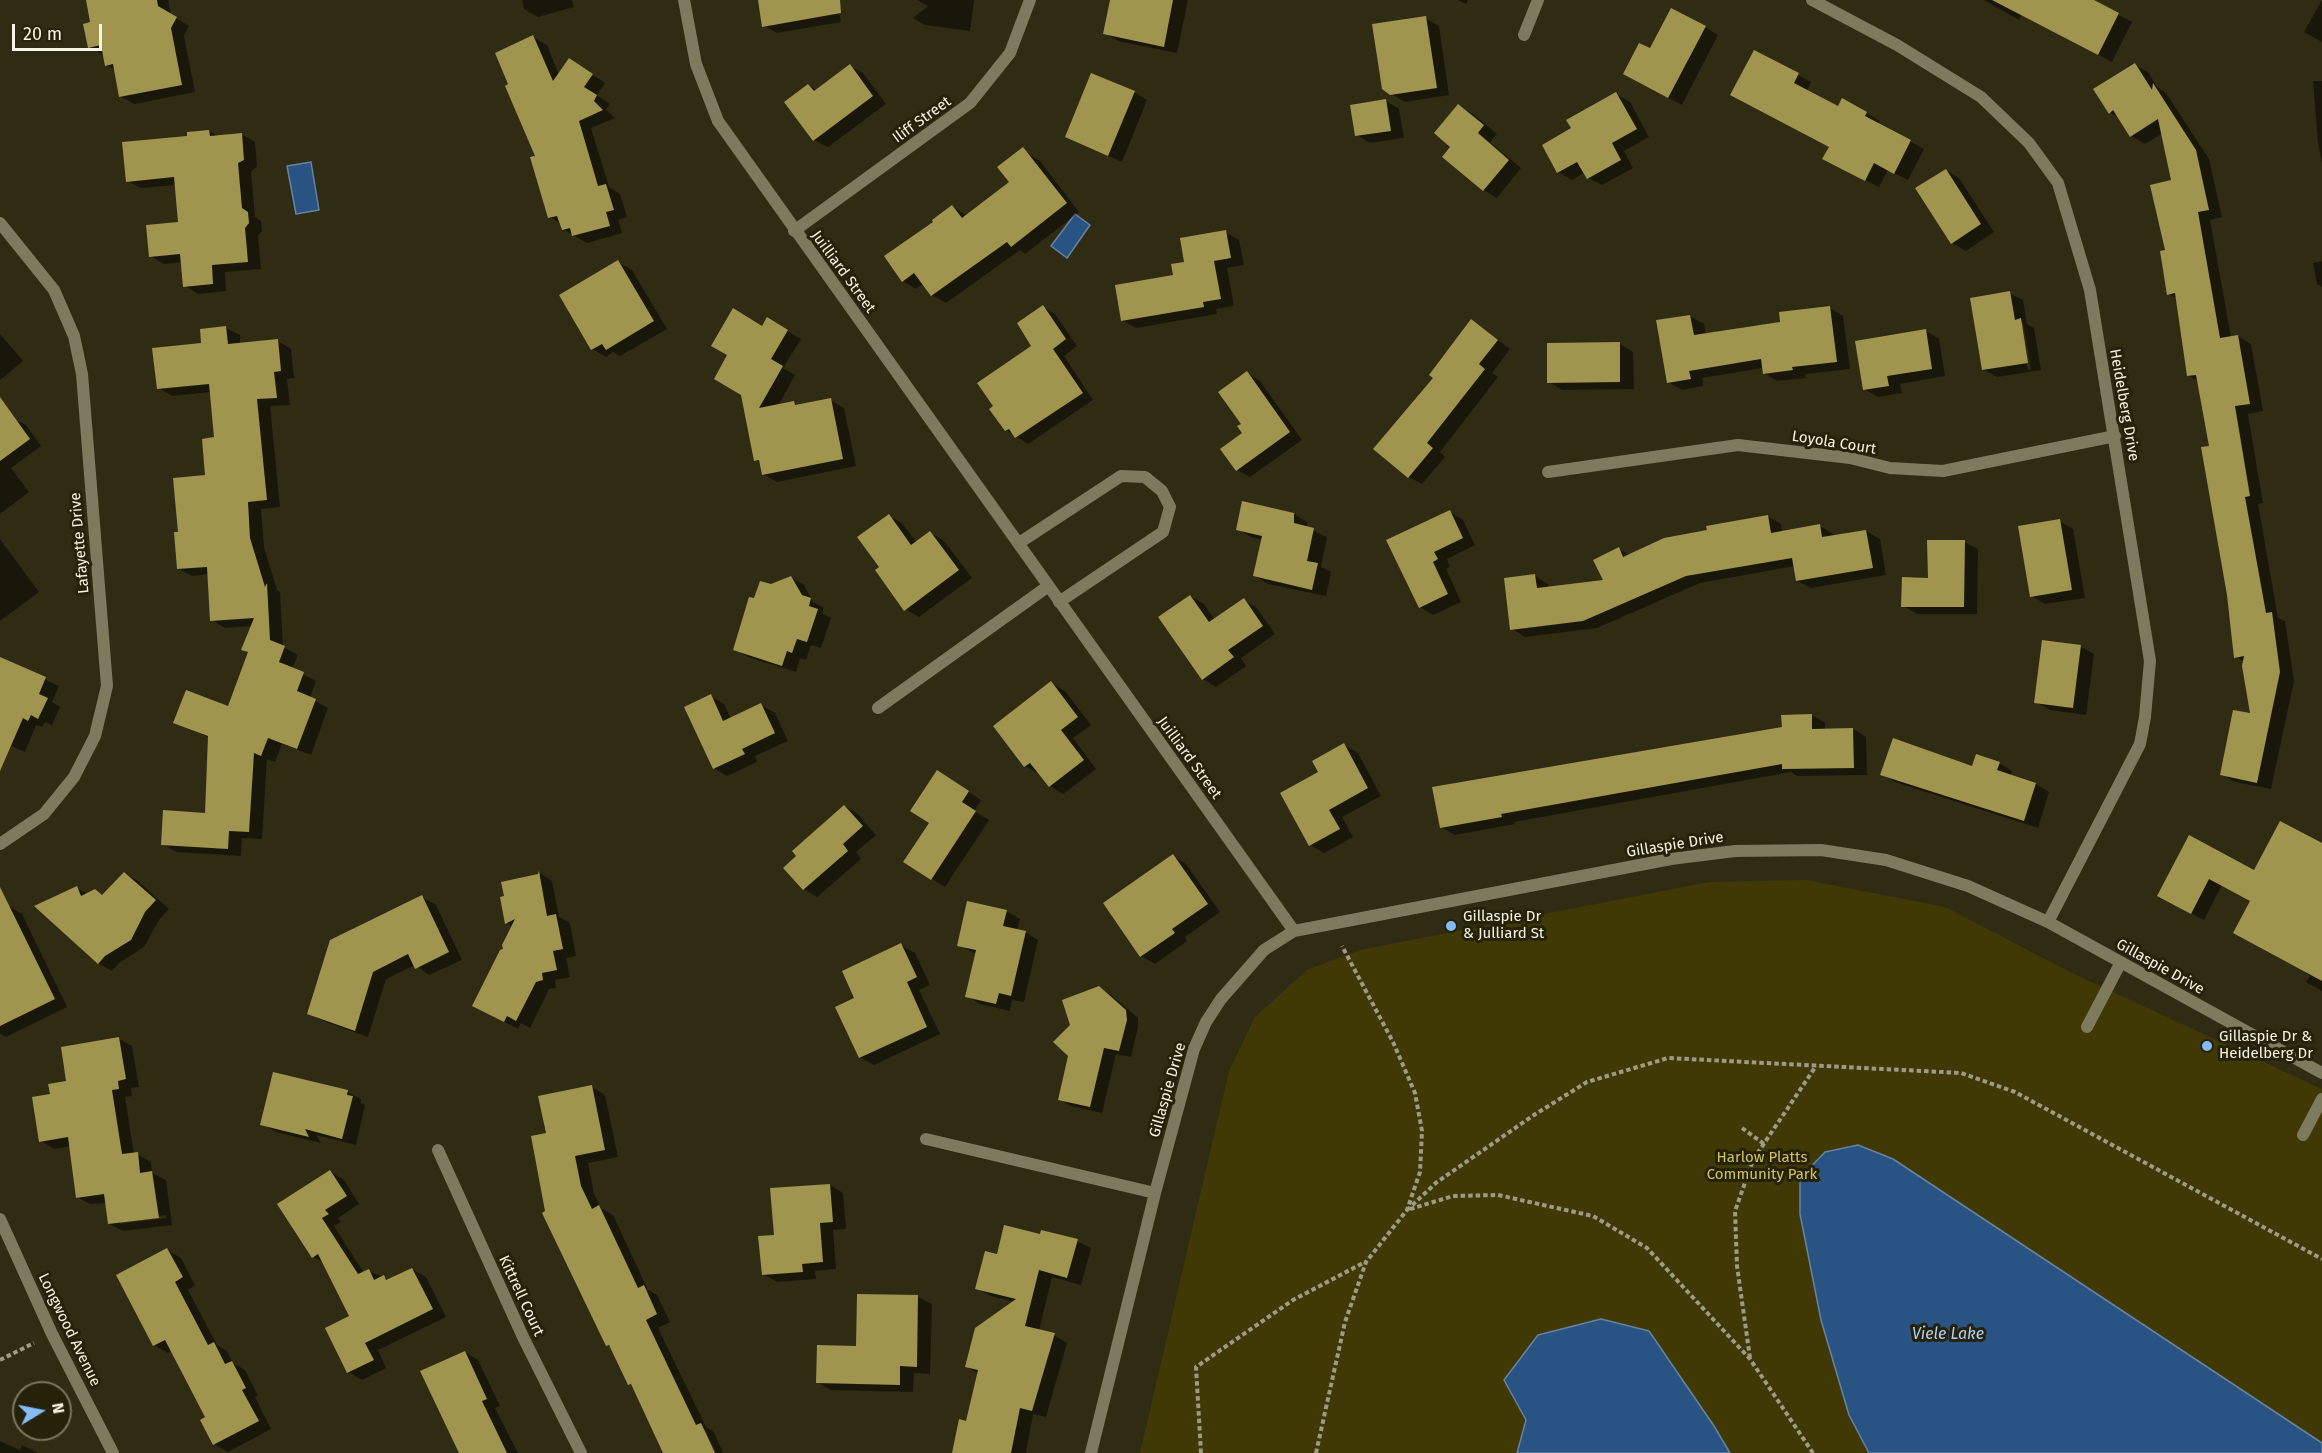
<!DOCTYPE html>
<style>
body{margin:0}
#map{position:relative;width:2322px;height:1453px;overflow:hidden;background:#302c13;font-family:"Fira Sans",sans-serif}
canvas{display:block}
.north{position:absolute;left:12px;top:1381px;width:60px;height:60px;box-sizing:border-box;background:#262209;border:2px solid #797661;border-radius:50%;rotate:80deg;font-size:16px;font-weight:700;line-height:24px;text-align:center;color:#f6f4e5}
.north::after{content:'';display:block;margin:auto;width:21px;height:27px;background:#85bbfb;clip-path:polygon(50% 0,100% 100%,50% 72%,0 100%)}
.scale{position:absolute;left:12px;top:24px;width:90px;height:27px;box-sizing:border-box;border:3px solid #f6f4e5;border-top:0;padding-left:8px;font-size:18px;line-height:21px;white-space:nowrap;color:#f6f4e5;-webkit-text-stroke:4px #262209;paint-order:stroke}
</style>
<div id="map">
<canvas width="2322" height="1453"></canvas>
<div class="north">N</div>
<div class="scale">20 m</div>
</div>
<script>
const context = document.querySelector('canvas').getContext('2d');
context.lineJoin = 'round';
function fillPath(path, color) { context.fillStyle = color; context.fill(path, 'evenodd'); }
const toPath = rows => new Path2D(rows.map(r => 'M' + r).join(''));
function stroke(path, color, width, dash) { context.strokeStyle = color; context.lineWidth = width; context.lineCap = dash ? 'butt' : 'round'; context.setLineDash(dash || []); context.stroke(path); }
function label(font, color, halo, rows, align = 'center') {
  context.font = font + ' "Fira Sans",sans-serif'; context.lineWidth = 6; context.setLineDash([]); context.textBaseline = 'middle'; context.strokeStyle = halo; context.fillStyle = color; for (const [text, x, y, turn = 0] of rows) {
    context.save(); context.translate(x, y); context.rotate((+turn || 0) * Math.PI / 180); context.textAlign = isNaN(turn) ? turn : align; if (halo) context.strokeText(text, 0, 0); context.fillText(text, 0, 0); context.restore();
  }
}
const green = toPath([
 [1806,880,1945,907,2070,972,2322,1089,2322,1453,1140,1453,1229,1071,1255,1017,1307,970,1360,950,1709,882]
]);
const water = toPath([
 [311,162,319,210,296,214,287,166,311,162],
 [1075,214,1090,225,1067,258,1051,246,1075,214],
 [1858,1145,1893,1159,2322,1443,2322,1453,1869,1453,1849,1415,1821,1320,1800,1214,1800,1178,1825,1152,1858,1145],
 [1601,1319,1649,1331,1714,1426,1730,1453,1517,1453,1526,1420,1504,1380,1538,1335,1601,1319]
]);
const shadow = toPath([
 [94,0,168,0,171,15,189,26,184,36,195,92,134,104,120,96,116,70,106,65,104,55,90,47],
 [522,0,572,0,574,7,538,17,524,9],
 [759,0,837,0,841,22,777,33,764,26],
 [917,0,974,0,970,31,925,25,913,18,928,6],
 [1119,0,1188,0,1177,53,1118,41,1105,33],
 [1458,0,1468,0,1466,4],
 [1984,0,2091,0,2132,22,2112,62,2022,15,2019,20],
 [2322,0,2322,42,2304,32],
 [1425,18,1439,26,1449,95,1405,102,1391,94],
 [1705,27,1718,35,1682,105,1638,82,1651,50],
 [533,37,547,45,559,75,583,68,605,83,597,95,610,104,606,110,615,118,591,128,609,187,620,194,627,217,618,220,622,233,587,243,563,229,561,224,550,217,537,156],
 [2135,65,2148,72,2157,87,2166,93,2209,159,2222,217,2210,220,2231,337,2238,336,2251,344,2263,411,2248,414,2263,503,2258,504,2278,618,2285,621,2294,681,2271,789,2235,782,2222,774,2252,715,2245,662,2236,657,2210,447,2199,381,2189,376,2178,299,2169,294,2173,181,2163,133,2145,144,2131,136,2120,118,2110,113],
 [850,66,863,73,886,104,828,147,814,140,808,85,817,90],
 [1798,75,1811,82,1807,91,1839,108,1866,113,1880,121,1878,124,1924,149,1908,180,1888,170,1879,187,1838,166,1830,147,1745,102],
 [2313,81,2322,81,2322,164,2318,143],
 [1134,92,1147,100,1122,162,1067,137],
 [1616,94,1630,102,1649,137,1624,151,1633,168,1602,185,1588,178,1585,172,1572,180,1558,172,1573,128],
 [1386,101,1399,109,1404,138,1370,143,1357,135],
 [1459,106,1472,113,1497,134,1490,142,1521,168,1497,198,1484,190,1452,147],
 [209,131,218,136,241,134,255,142,257,167,251,171,255,217,261,221,262,231,258,236,261,269,225,272,226,291,198,294,185,286,183,262,164,264,150,256,180,223,176,185,141,188,127,181,189,138],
 [1026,153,1040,161,1079,212,1025,254,1020,250,946,303,932,295,924,283,916,289,903,281,935,222,952,206,967,216,1011,182],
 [1946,170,1959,178,1994,232,1966,251,1952,243],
 [1225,232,1239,240,1244,265,1227,268,1234,306,1216,309,1217,314,1136,328,1122,320,1174,276,1186,263],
 [2322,261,2322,287,2317,284,2313,263],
 [618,262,632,270,667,329,620,356,613,352,606,357,592,349],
 [2009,293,2023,300,2027,324,2034,328,2041,370,1997,377,1983,369],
 [2020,322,2023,322,2031,370,2028,370],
 [1043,307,1055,314,1077,346,1064,356,1093,400,1028,444,1006,430,996,407,1033,346],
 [1830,308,1843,316,1850,369,1805,374,1806,378,1777,381,1764,373,1763,368,1702,378,1703,386,1682,390,1668,382,1690,316,1704,324,1706,334,1782,323],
 [767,319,801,339,783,368,795,375,778,406,794,403,799,406,830,400,844,408,856,466,777,482,763,474,761,463,755,460,763,327],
 [1472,321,1510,349,1492,373,1498,377,1440,452,1445,457,1422,484,1409,477,1435,378],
 [226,328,240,335,240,344,278,341,291,349,294,378,287,379,290,405,270,406,280,507,261,509,264,547,277,590,280,592,283,647,298,655,292,669,316,681,310,698,328,708,311,755,282,744,275,762,267,759,262,839,242,838,241,856,176,852,163,844,206,814,210,738,175,722,229,708,249,653,243,649,252,626,225,628,212,620,209,574,192,576,178,568,180,533,207,477,216,439,211,392,172,396,158,388,203,344],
 [1926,331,1939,339,1945,376,1900,384,1902,393,1878,397,1864,389],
 [0,334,23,361,0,380],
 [1620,344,1633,352,1634,389,1562,390,1549,382],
 [1247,373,1260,381,1302,440,1250,477,1237,470,1244,433,1243,424],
 [14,419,26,425,41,446,11,468,29,492,0,514,0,422],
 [1450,512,1463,520,1475,545,1447,559,1450,567,1446,569,1461,602,1433,615,1420,607,1388,541],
 [1294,514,1307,522,1307,528,1327,537,1321,567,1331,572,1326,596,1268,584,1255,576,1263,540,1251,537,1238,529],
 [889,516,902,523,917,543,931,533,944,541,972,578,919,617,905,609,881,567],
 [1767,516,1781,524,1782,532,1820,526,1833,534,1834,537,1866,531,1880,539,1886,575,1811,588,1797,581,1795,566,1700,583,1597,628,1525,637,1512,629,1535,576,1548,584,1549,588,1605,582,1619,549,1630,555],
 [2059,521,2073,529,2085,598,2045,604,2032,596],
 [0,539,39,592,0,621],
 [1964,542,1978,549,1977,614,1917,614,1903,606],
 [790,577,804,585,813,602,824,608,822,613,831,618,821,648,811,645,806,660,800,658,796,672,748,657,735,649,755,600,771,586],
 [1190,596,1204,604,1215,620,1244,600,1257,608,1275,634,1241,658,1246,666,1216,687,1203,679],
 [2080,646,2094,654,2086,715,2050,710,2036,702],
 [1,659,59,686,52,702,60,707,52,725,45,722,42,727,36,725,25,752,0,741],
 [1051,683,1065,691,1091,725,1073,738,1096,769,1063,794,1050,786,1039,774,1025,766],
 [711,696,724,704,731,719,761,705,775,713,788,741,755,756,757,762,727,776,714,768],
 [1812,715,1825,723,1825,730,1853,729,1866,737,1867,775,1797,776,1791,772,1514,822,1515,824,1455,835,1441,827,1783,728],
 [1344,745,1358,753,1381,796,1342,817,1353,837,1324,853,1310,845,1282,794,1320,773],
 [1999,763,2012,771,2011,776,2036,784,2049,792,2038,828,1895,782,1882,774,1973,768],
 [951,780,981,800,974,811,989,820,945,887,932,879,931,823],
 [844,806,858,814,876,835,856,852,861,859,817,897,804,889],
 [2189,837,2255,872,2322,845,2322,991,2306,982,2310,976,2306,973,2307,971,2251,901,2222,885,2204,920,2171,903],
 [1173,856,1186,864,1220,912,1185,937,1187,941,1155,964,1141,956],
 [125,873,138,881,169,909,159,920,144,947,119,963,112,971,98,963,77,888,88,894,95,891,104,896],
 [540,873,552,881,559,917,570,923,576,956,566,958,570,977,555,980,556,988,549,989,530,1028,521,1023,518,1029,487,1013,513,927,507,923],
 [422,897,436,905,462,960,429,975,415,965,386,979,368,1037,323,1021,309,1013],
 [9,906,22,914,67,1007,6,1037,0,1034,0,910],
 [1006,911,1020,919,1017,931,1025,932,1038,940,1024,1002,1012,1000,1010,1011,980,1004,967,996,976,954,959,945],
 [901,945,915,953,930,985,919,990,940,1034,874,1065,860,1057,856,999],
 [1098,987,1111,995,1138,1018,1138,1027,1131,1057,1116,1054,1102,1113,1071,1106,1059,1099,1069,1055,1072,1025],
 [119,1039,132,1046,139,1087,131,1088,132,1096,125,1097,134,1154,137,1154,151,1162,152,1173,166,1180,172,1225,123,1231,109,1224,107,1203,90,1204,77,1197,70,1146,54,1149,41,1141,51,1095],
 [166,1215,166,1218,120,1224,120,1221],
 [274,1074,348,1092,361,1099,361,1103,365,1105,356,1145,316,1135,321,1143,276,1132,262,1124],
 [592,1087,605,1095,618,1157,588,1163,594,1194,601,1208,613,1215,648,1290,657,1295,670,1322,658,1328,706,1427,714,1432,723,1453,716,1453,705,1429,702,1429,713,1453,664,1453,634,1387,629,1384,613,1349,607,1345,547,1212,547,1134],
 [331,1172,344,1180,359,1204,338,1218,341,1222,334,1226,364,1273,369,1271,389,1280,412,1269,426,1277,446,1317,378,1350,386,1368,362,1380,348,1372,351,1317,323,1262,313,1257],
 [830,1185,843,1193,846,1229,833,1230,836,1269,815,1271,816,1279,777,1282,763,1274,776,1237],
 [1041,1236,1077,1241,1091,1248,1081,1285,1052,1277,1039,1331,1054,1335,1067,1343,1046,1417,1033,1414,1026,1453,954,1453,967,1422,979,1374,966,1366,1015,1302,991,1296,977,1288,998,1256],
 [167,1250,181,1258,195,1285,188,1290,217,1345,227,1351,233,1363,245,1370,258,1396,255,1397,271,1429,228,1452,214,1444,207,1418,172,1350,168,1353,154,1345],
 [859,1295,918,1297,932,1304,930,1374,914,1373,913,1392,831,1390,817,1382,857,1348],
 [465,1352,478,1360,500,1406,495,1408,518,1453,460,1453],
 [0,1441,20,1450,22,1445,38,1453,0,1453]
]);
const building = toPath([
 [86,0,157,0,158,6,177,17,171,28,182,85,119,97,113,64,105,66,101,45,88,48,83,24,90,22],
 [758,0,840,0,841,13,762,27],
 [1110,0,1173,0,1164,47,1103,34],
 [1992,0,2094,0,2119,13,2098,55],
 [1671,8,1706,26,1668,98,1623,74,1639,43,1650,48],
 [1426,16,1437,88,1390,95,1382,89,1372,24],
 [533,35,553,81,569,58,593,74,584,87,597,95,594,101,603,110,579,121,598,186,606,184,614,210,606,212,610,226,572,236,570,228,562,230,557,216,548,218,530,157,535,156,505,86,508,84,495,53],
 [1754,50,1799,73,1794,83,1838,106,1842,98,1867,112,1865,116,1911,140,1894,174,1874,163,1865,181,1822,159,1829,147,1730,95],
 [2135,63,2152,90,2153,83,2196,150,2209,210,2198,212,2220,338,2238,335,2250,404,2235,406,2250,496,2245,497,2266,613,2272,612,2280,672,2257,783,2220,775,2233,710,2250,713,2242,666,2244,656,2234,658,2227,595,2201,447,2209,446,2196,375,2187,376,2175,293,2167,295,2160,251,2165,250,2150,185,2171,180,2158,119,2130,137,2113,110,2109,114,2093,89],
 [850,64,873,96,813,141,784,102,808,84,814,91],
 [1091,73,1135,91,1108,156,1065,137],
 [1616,92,1637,129,1612,143,1621,160,1587,179,1577,162,1557,173,1542,145,1571,128,1566,120],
 [1386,99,1391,131,1355,136,1350,105],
 [1458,104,1484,125,1478,133,1509,160,1483,191,1442,157,1450,147,1434,133],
 [209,130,210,136,242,133,244,160,238,163,242,208,248,212,249,223,245,228,248,262,212,265,213,284,183,287,180,254,149,257,146,225,178,222,174,177,126,182,122,142,187,136,187,132],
 [1023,147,1067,203,1011,247,1007,242,931,296,914,273,902,282,884,256,933,222,932,220,952,205,962,218,1009,182,997,167],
 [1946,169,1981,224,1951,244,1915,188],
 [1226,230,1231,258,1214,261,1221,299,1203,302,1204,307,1121,321,1115,285,1173,275,1171,264,1184,262,1180,238],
 [618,260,654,321,606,350,602,344,591,350,559,295],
 [2010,291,2015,320,2021,318,2028,363,1982,370,1970,298],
 [1043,305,1066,339,1053,349,1083,393,1015,438,1009,429,1005,431,989,409,993,406,977,383,1031,346,1017,323],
 [1830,306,1837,362,1792,367,1793,370,1763,374,1761,359,1689,371,1691,379,1667,383,1656,320,1690,315,1694,335,1780,322,1779,312],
 [733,308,762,326,767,317,788,330,771,359,783,366,759,408,794,401,795,405,831,398,843,459,762,475,759,460,754,461,741,395,714,379,727,355,711,346],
 [1471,319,1498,340,1479,364,1485,369,1427,443,1433,448,1408,478,1373,449,1433,378,1429,375],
 [226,326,228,344,278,339,281,371,274,372,277,398,257,399,267,500,248,502,250,538,265,587,267,583,270,640,285,646,279,662,304,672,297,691,316,699,297,749,268,738,261,756,254,753,249,832,229,831,228,849,161,845,163,810,205,813,208,736,173,723,186,690,228,706,248,652,241,650,254,618,210,621,207,567,177,569,174,532,178,532,173,478,205,475,202,439,214,437,209,384,157,389,152,348,201,343,200,329],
 [1926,329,1932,369,1887,376,1889,386,1863,390,1855,341],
 [1620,342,1620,382,1547,383,1547,343],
 [1247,371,1290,432,1236,471,1220,449,1242,433,1237,426,1241,424,1218,392],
 [0,397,30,439,0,461],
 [1242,501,1294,513,1294,523,1314,528,1307,561,1318,563,1312,590,1253,576,1262,536,1236,530],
 [1450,510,1463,538,1434,552,1438,559,1433,562,1448,594,1419,608,1386,540],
 [889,514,911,545,930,531,959,570,904,611,875,570,879,567,857,537],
 [1768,515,1771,533,1820,524,1822,537,1866,530,1873,568,1796,581,1792,558,1686,576,1583,621,1510,630,1504,578,1535,574,1537,588,1603,580,1593,560,1619,547,1623,557,1664,538,1707,530,1706,526],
 [2060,519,2072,590,2030,597,2018,526],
 [1927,540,1965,540,1964,607,1901,607,1902,577,1928,578],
 [791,576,802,595,811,598,809,606,818,609,807,642,797,639,792,653,787,651,782,666,733,650,749,597,754,598,760,581,771,584],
 [1190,595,1209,622,1244,598,1263,626,1228,650,1234,657,1202,680,1158,617],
 [2042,640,2081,645,2073,708,2034,703],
 [0,657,46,677,39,694,48,698,38,719,31,715,28,721,23,718,0,771],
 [1051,681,1078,717,1061,730,1084,760,1049,787,1030,763,1024,767,993,726],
 [711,694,723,721,761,703,775,733,742,749,745,754,713,769,684,707],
 [1812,714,1812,729,1853,728,1854,768,1782,769,1782,764,1501,814,1502,817,1440,828,1432,787,1782,727,1781,715],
 [1893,738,1972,766,1976,754,2000,762,1997,770,2036,783,2024,821,1880,775],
 [1344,743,1368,788,1329,810,1340,829,1309,846,1280,793,1318,772,1312,761],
 [937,770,969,791,962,802,976,811,931,880,903,862,929,823,910,811],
 [844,805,863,826,843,844,848,851,803,890,783,868,796,856,792,851],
 [2280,821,2322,843,2322,981,2233,933,2250,901,2209,879,2191,914,2157,896,2189,835,2254,870],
 [1173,854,1208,904,1172,929,1175,933,1140,957,1103,903],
 [539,871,547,916,556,914,563,949,553,951,557,970,542,973,543,980,536,982,516,1021,507,1016,504,1022,472,1006,500,950,503,949,502,945,515,919,505,924,500,897,504,896,501,882,538,874],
 [124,872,156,900,145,912,131,940,105,956,98,964,34,906,77,886,81,896,95,889,102,895],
 [0,887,55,999,0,1026],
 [422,895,449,952,415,969,408,954,373,972,355,1031,307,1014,330,940],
 [967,901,1007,910,1003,926,1026,931,1011,996,999,993,996,1004,965,997,976,950,957,946],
 [901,943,917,977,907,982,927,1027,859,1058,835,1007,854,998,842,971],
 [1099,986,1126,1010,1127,1020,1119,1051,1104,1048,1090,1107,1058,1100,1068,1056,1053,1042,1070,1025,1062,1000],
 [119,1037,126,1079,118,1081,119,1089,112,1090,122,1154,138,1152,140,1173,152,1171,159,1218,108,1224,104,1194,76,1198,68,1137,39,1142,32,1097,50,1094,48,1084,66,1081,61,1047],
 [273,1072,348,1090,347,1095,353,1096,342,1139,305,1129,309,1137,260,1125],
 [592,1085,605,1150,575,1156,581,1186,592,1209,599,1205,638,1288,644,1285,657,1314,646,1320,696,1425,701,1423,715,1453,663,1453,631,1384,628,1385,609,1345,606,1346,542,1213,545,1211,531,1136,546,1133,538,1096],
 [330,1170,347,1196,325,1210,329,1214,322,1218,358,1274,369,1269,374,1280,384,1275,386,1280,412,1268,433,1309,365,1343,374,1360,347,1373,325,1328,349,1316,318,1254,312,1258,277,1204],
 [830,1184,833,1222,820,1223,823,1262,802,1264,803,1272,762,1275,758,1236,774,1235,770,1188],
 [1004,1225,1040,1234,1041,1230,1078,1239,1067,1278,1039,1270,1025,1326,1055,1333,1032,1411,1020,1408,1011,1453,952,1453,959,1419,966,1421,978,1370,965,1367,975,1328,1016,1299,975,1289,985,1251,997,1254],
 [167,1248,183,1277,175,1282,208,1345,214,1342,225,1364,232,1361,246,1388,242,1390,259,1421,213,1445,200,1420,205,1417,165,1340,153,1346,116,1275],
 [857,1294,918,1295,917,1367,900,1366,900,1385,816,1383,817,1345,856,1346],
 [465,1351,487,1399,482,1401,507,1453,459,1453,420,1371]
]);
const path = toPath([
 [1742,1128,1764,1144],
 [1750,1358,1737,1266,1735,1211,1753,1160,1816,1066],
 [0,1360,34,1343],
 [1201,1453,1196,1367,1293,1300,1365,1262],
 [1316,1453,1345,1322,1366,1262,1407,1210,1420,1172,1422,1131,1415,1093,1393,1042,1342,946],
 [1813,1453,1750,1359,1647,1248,1593,1216,1498,1195,1453,1196,1407,1210,1437,1182,1534,1115,1587,1082,1668,1058,1961,1073,2015,1092,2322,1259]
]);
const minor = toPath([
 [684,0,696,64,718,121,1294,931],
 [1812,0,1897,45,1981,97,2029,143,2058,183,2090,290,2150,661,2145,717,2140,744,2048,922],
 [1524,35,1538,0],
 [0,223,54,290,74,336,82,374,107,686,95,736,74,777,44,814,0,844],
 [794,231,970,103,1010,53,1030,0],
 [1548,472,1738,445,1850,458,1890,468,1943,471,2115,436],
 [1019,543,1121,476,1145,477,1162,491,1170,507,1163,532,1059,602],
 [878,708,1047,587],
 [2087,1027,2121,962],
 [2303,1135,2322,1099],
 [926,1139,1155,1193],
 [438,1150,523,1337,581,1453],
 [0,1219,52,1334,113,1453],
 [1091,1453,1155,1193,1194,1049,1206,1022,1221,999,1264,950,1294,931,1671,859,1735,851,1821,850,1886,860,1968,886,2048,922,2322,1073]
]);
const markers = [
 [1451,926,6,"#85bbfb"],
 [2207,1046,6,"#85bbfb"]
];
const streetNames = [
 ["Iliff Street",922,120,-36],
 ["Juilliard Street",843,272,54],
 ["Heidelberg Drive",2124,405,80],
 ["Loyola Court",1834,443,9],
 ["Lafayette Drive",80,543,-95],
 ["Juilliard Street",1189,758,54],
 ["Gillaspie Drive",1675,845,-9],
 ["Gillaspie Drive",2160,967,29],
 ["Gillaspie Drive",1168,1090,-74],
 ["Kittrell Court",521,1296,65],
 ["Longwood Avenue",69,1330,64]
];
const poiNames = [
 ["Gillaspie Dr",1463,917],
 ["& Julliard St",1463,934],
 ["Gillaspie Dr &",2219,1037],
 ["Heidelberg Dr",2219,1054]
];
const parkNames = [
 ["Harlow Platts",1762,1158],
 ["Community Park",1762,1175]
];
const waterNames = [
 ["Viele Lake",1948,1335]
];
fillPath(green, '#403906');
fillPath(water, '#295383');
stroke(water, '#6683a0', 1.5);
fillPath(shadow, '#0007');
fillPath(building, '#a0954f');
stroke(path, '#9d9a86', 4, [4.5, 3]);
stroke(minor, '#7e7a5e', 12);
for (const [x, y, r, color] of markers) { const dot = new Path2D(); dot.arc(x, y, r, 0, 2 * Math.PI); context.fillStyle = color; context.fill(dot); stroke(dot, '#262209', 2); }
label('15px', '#f6f4e5', '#262209', streetNames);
label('15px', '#f6f4e5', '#262209', poiNames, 'left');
label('15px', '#d3c360', '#262209', parkNames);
label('italic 16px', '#abd1fc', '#262209', waterNames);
</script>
